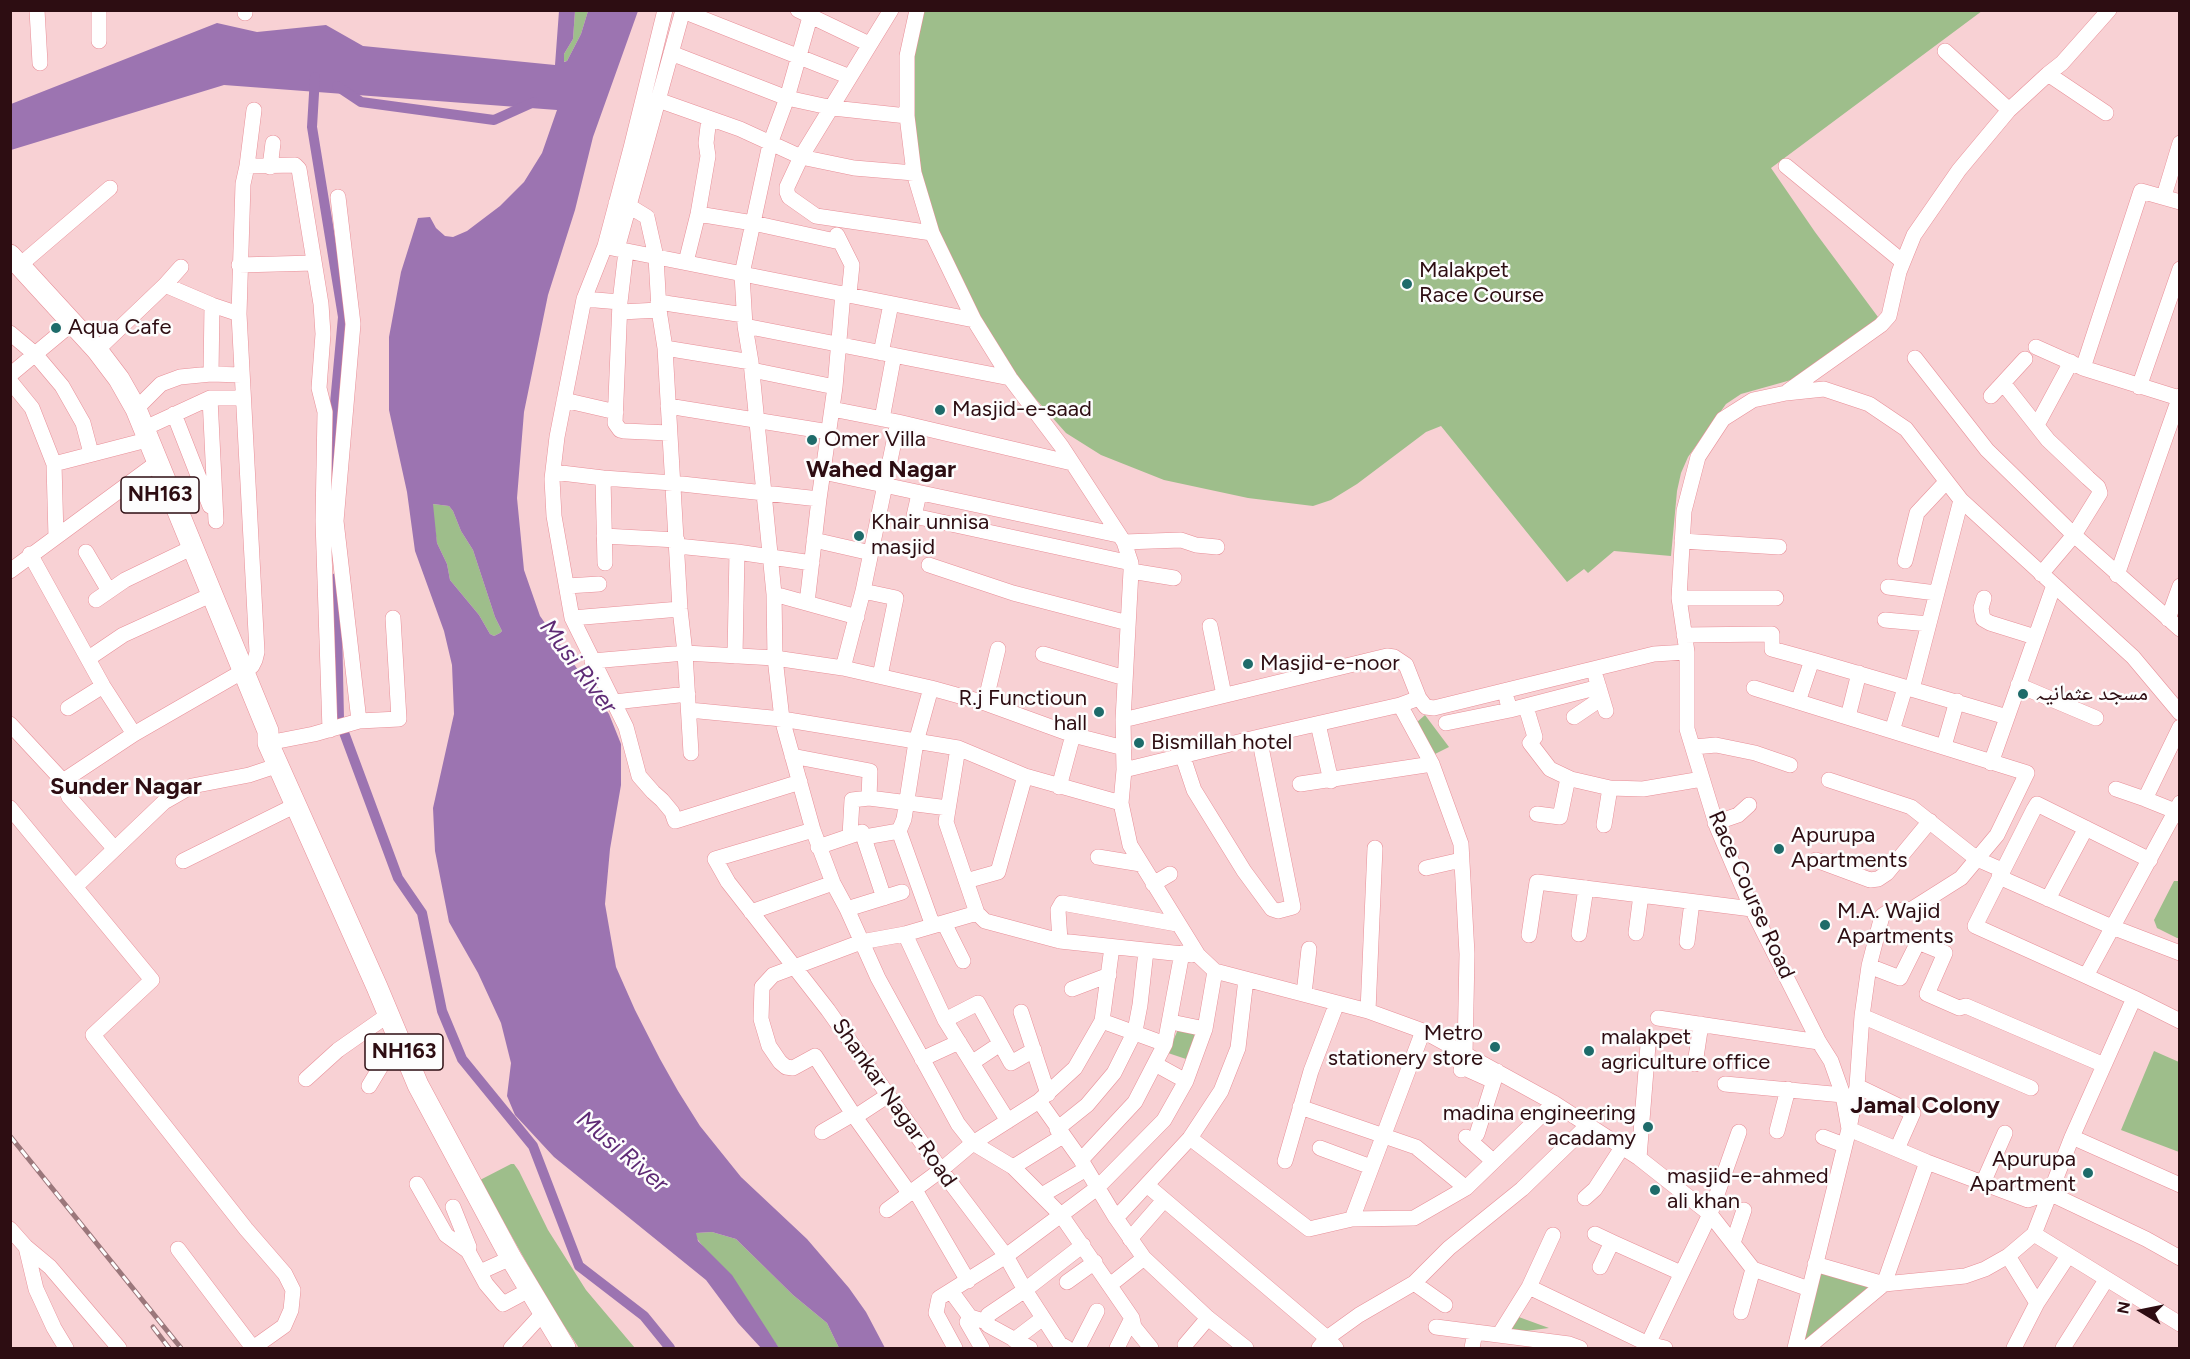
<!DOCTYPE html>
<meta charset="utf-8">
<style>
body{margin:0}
#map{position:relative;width:2190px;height:1359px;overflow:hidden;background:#f8d1d4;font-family:Figtree,sans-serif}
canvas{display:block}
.frame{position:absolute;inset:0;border:12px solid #2d0d12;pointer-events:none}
.north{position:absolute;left:2112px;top:1281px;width:60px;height:60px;-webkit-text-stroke:4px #fdfdfd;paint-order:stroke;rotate:280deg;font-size:16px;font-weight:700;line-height:24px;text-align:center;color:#2d0d12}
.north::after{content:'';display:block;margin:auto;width:21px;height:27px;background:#2d0d12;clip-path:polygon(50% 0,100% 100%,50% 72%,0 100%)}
</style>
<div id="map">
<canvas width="2190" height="1359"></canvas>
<div class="frame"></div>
<div class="north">N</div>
</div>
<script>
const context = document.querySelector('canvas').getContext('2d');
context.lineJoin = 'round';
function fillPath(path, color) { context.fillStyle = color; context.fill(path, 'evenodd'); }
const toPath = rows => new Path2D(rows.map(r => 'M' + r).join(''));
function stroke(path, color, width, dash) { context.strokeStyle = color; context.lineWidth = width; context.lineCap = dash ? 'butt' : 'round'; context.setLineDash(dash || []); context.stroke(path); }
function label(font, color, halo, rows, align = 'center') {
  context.font = font + ' Figtree,"Noto Naskh Arabic",sans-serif'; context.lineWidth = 5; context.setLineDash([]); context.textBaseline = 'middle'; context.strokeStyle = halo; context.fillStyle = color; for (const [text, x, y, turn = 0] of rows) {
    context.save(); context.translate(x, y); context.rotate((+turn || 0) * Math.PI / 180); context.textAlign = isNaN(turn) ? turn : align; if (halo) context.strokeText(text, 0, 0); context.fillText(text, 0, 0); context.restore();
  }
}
const green = toPath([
 [575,11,588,11,581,34,567,61,563,62,564,54,573,39],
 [921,11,1982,11,1771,168,1815,232,1878,317,1856,339,1791,380,1741,394,1726,404,1688,457,1681,473,1677,491,1671,556,1614,551,1588,573,1584,569,1567,582,1441,426,1426,432,1357,484,1331,500,1313,506,1248,498,1164,480,1101,455,1066,433,1034,397,998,352,945,252,921,186,907,89],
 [433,504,449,506,453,511,461,531,473,550,495,617,502,631,500,633,494,636,490,634,479,615,450,580,447,564,437,543,432,508],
 [1425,715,1449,747,1433,755,1416,723],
 [2174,881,2179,881,2180,938,2177,938,2157,928,2154,920],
 [1179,1027,1198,1031,1189,1060,1168,1053],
 [2154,1051,2179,1062,2179,1152,2121,1130],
 [511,1164,514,1164,519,1171,548,1230,586,1290,635,1348,579,1348,551,1306,480,1180],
 [712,1232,736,1239,793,1295,827,1323,839,1348,779,1348,695,1236,696,1233],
 [1821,1269,1874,1285,1808,1341,1804,1339],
 [1516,1316,1549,1328,1510,1333]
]);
const water = toPath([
 [559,11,575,11,573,39,564,54,564,62,567,61,581,34,588,11,638,11,593,137,575,210,548,295,524,412,517,498,524,570,540,616,609,714,621,744,621,785,610,849,605,904,616,967,635,1010,660,1059,678,1091,700,1126,741,1177,807,1239,849,1288,866,1312,885,1348,839,1348,827,1323,793,1295,736,1239,712,1232,696,1233,698,1241,732,1275,779,1348,761,1348,738,1323,706,1280,554,1157,515,1115,507,1096,511,1063,501,1023,478,973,449,922,435,851,433,808,454,714,452,665,444,631,415,551,407,492,389,410,389,337,401,272,418,218,430,217,436,228,445,236,453,237,467,231,500,206,524,182,542,153,557,110,224,85,11,150,11,104,217,23,257,32,326,25,363,46,555,65],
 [433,504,449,506,453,511,461,531,473,550,495,617,502,631,500,633,494,636,490,634,479,615,450,580,447,564,437,543]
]);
const canal = toPath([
 [315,77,312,127,343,317,333,425,334,472],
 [337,86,361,102,494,120,534,102],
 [336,578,339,719,398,878,422,913,442,1011,462,1059,533,1146,579,1266,644,1316,670,1348]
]);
const minor = toPath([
 [37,10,40,63],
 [665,10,631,148,605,246,584,299,557,437,552,479,554,516,572,618,626,727,639,776,653,792,662,800,672,812,675,821,800,782],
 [798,10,869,44],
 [812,10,787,98,770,144,742,274,745,326,751,362,774,594,775,658,782,719,813,830,833,883,847,909,878,978,958,1124,973,1143,1013,1167,1061,1215,1132,1318,1134,1327,1151,1348],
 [891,10,801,157,787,187,787,192,789,197,816,216,932,233],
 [917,10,907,56,907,116,914,173,932,233,974,320,1010,378,1062,447,1124,542,1131,563,1131,571,1123,720,1124,770,1121,803,1130,845,1198,955,1215,971,1368,1011,1423,1031,1465,1054,1554,1103,1639,1158,1710,1214,1753,1269,1809,1289],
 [683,11,850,77],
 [245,13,245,10],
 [99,41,99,10],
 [671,53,787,98,833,108,907,116],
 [2048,74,2062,63,2109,10],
 [658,100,740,129,801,157,854,168,914,173],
 [2009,110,2048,74,2106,113],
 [247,166,295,165,299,169,321,304,323,334,319,388,325,412,323,521,330,730],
 [1786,166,1903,262],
 [270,167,273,143],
 [2164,196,2180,143],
 [338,197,353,324,336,521,359,721],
 [616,203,629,206,647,217,656,257,659,310,665,348,680,609,685,653,691,753],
 [698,214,753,223,840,242],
 [837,235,852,265,849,294],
 [608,247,617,249,683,10],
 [617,249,974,320],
 [626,251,620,302,615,423,620,430,624,431,669,433],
 [686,262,698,214,708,156,706,143,709,118],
 [20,265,110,188],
 [239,265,314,263],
 [165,285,212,305,239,314],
 [584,299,620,302],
 [658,302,744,315],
 [621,312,659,310],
 [745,326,1010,378],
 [10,333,35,354,62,386,83,423,91,453],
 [2036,347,2083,368,2179,398],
 [665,348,751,362],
 [97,350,165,285,181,267],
 [881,353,891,304],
 [1915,358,1987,450,2074,535,2100,493,2098,487,2088,478,2048,440,2003,383,2025,359],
 [2083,368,2141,191,2180,202],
 [752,370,835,387],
 [211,374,212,305],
 [10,375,64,330],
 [10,381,32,408,54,464,56,537],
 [2139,387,2180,269],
 [1788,391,1881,325,1889,316,1899,272,1914,235,1959,170,2009,110,1945,51],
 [1991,396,2003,383],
 [210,398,216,521],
 [564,400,616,412],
 [668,406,829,432],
 [136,409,161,384,180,377,211,374,241,375],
 [832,409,898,422,1072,463],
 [174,414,210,506],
 [882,419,894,355],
 [2037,425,2071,362],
 [145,428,210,398,243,398],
 [54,464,139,442],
 [553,472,603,478],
 [823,472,1118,535],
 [919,494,914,516,1131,563],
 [604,536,677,540],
 [814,540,871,553],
 [1682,541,1779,547],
 [1124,542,1181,540,1196,545,1217,547],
 [677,546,737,552,812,563],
 [86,552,109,591],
 [30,554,103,686,134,734],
 [1905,561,1917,513,1946,482],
 [605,563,603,478,673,483,819,499],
 [929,565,1013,593,1128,623],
 [10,571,158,462],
 [1131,571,1174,578],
 [2041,574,2074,535,2180,629],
 [2117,575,2180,396],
 [567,586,599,584],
 [1888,587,1936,593],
 [863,591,896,598,880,676],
 [774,594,857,617],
 [1679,598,1776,598],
 [1984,598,1981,608,1983,619,1990,623,2035,637],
 [96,600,125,580,183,552],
 [807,603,819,499,835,387,843,293],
 [572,618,680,609],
 [2168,619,2180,586],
 [1885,620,1929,624],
 [1210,626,1224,695],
 [1684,635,1772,634,1772,649,1812,660,1798,702],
 [1043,654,1125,678],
 [735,656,737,552],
 [89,658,123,635,202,599],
 [1812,660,2007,717],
 [592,661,685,653,775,658,843,668,931,688,985,703,1073,735,1124,748],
 [843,668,863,591,898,422],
 [1596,678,1606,711],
 [2018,685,2096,718],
 [1754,688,2027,773,1997,835,1961,878,1912,909,1888,912,1882,916,1869,966,1862,1016,1857,1086,1849,1129,1927,1162,2028,1200,2049,1193],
 [1912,689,1961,500],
 [1419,698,1426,707,1434,708,1654,654,1687,652],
 [614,702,688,694],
 [985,703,998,649],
 [1526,707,1535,737,1530,743,1550,769,1571,779,1610,788,1643,789,1702,779],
 [68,708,103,686],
 [689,710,782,719,958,748,1025,776,1121,803],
 [1510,710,1599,687],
 [1574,717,1602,698],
 [1848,717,1859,673],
 [1123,720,1387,656,1394,657,1406,665,1419,698,1400,705],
 [1446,723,1510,710,1507,700],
 [10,724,63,781,69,797,114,848],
 [1318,724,1331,781],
 [1892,731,1905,688],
 [268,743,314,734,359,721,399,719,393,618],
 [1944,746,1957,701],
 [1694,747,1716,745,1755,753,1790,765],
 [792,756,870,771,869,798,948,808],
 [1183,757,1194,790,1244,871,1272,909,1278,911,1293,907,1259,737],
 [1991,763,2054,585],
 [1124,770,1259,737,1400,705,1432,764,1461,844,1467,954,1465,1054,1461,1070],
 [1829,780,1911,807,1977,859,2002,870],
 [63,781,134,734,252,666,255,660,257,652,239,314,243,184,247,166,254,110],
 [1300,784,1432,764],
 [1059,787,1073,735],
 [2116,789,2145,799,2180,727],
 [2145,799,2175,811,2180,816],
 [10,808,152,980,93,1035,246,1229,285,1274,293,1290,291,1310,284,1326,253,1348],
 [1537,814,1560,817,1568,778],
 [1715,823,1738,815,1749,805],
 [1604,825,1610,788],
 [813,830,715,859,728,882,828,1010,941,1170,1006,1256,1025,1290,1060,1344,1067,1348],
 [899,831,904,819,916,742,931,688],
 [850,836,852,800,869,798],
 [865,837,899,831,933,926],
 [818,847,862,832,884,898],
 [1098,857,1141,864],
 [1816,860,1870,880,1878,879,1887,873,1930,821],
 [183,861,296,805],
 [1426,868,1461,860],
 [1999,877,2112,927,2180,953],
 [966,881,998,872,1025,776],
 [1153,884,1170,874],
 [75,887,164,802,192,786,249,775,279,765],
 [2048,899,2086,828],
 [847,909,902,892],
 [751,912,833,883],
 [977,913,985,921,1060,941,1192,955],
 [944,923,963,961],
 [1636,933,1641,895],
 [905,934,945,1020,1008,1121],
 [1579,934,1586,888],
 [1529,935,1537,882,1752,909],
 [1060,941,1058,910,1062,903,1177,924],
 [1687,942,1692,902],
 [1869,966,1900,978,1918,942,1945,953,1927,994,1959,1008,1966,1006,2104,1065],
 [2086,976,1975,926,2034,809,2037,804,2150,860],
 [1072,989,1109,975],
 [1304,994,1309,949],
 [2134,998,2180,1021],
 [1368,1011,1375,848],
 [1021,1012,1048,1094],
 [1862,1016,2031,1088],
 [1658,1018,1819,1042],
 [945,1020,978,1003,1011,1063,1034,1050],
 [1102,1021,1165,1044],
 [1171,1022,1205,1029],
 [922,1059,959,1042],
 [973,1062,1000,1044],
 [1155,1064,1186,1081],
 [1695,1064,1701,1024],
 [1462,1067,1493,1081],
 [306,1079,338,1050,388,1015],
 [1725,1084,1843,1095],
 [369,1086,398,1038],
 [1857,1086,1913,1113,1897,1149],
 [1039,1101,1081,1160,1116,1218,1144,1258,1208,1318,1246,1348],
 [1300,1107,1416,1147,1466,1188],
 [855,1117,887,1096],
 [1057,1129,1087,1105,1114,1073,1135,1031,1140,1005,1146,951],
 [1777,1131,1788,1089],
 [822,1132,853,1114],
 [1477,1134,1497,1071],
 [1466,1137,1493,1161],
 [1823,1137,1844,1145],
 [2072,1137,2180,1185],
 [1190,1138,1309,1229,1352,1219,1414,1218,1466,1188,1554,1103],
 [1320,1148,1371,1167],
 [1639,1158,1648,1045],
 [1081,1160,1135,1102,1165,1044,1182,953],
 [1285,1161,1311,1071,1337,1003],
 [1013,1167,1063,1136],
 [1983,1183,2005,1133],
 [417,1184,446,1235,468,1251,486,1284,503,1304,531,1289],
 [1148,1186,1327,1338,1336,1348],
 [915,1190,968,1281],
 [2049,1193,2146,1239,2180,1258],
 [910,1194,855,1117,815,1056,793,1068,786,1067,780,1062,769,1046,761,1019,762,987,773,975,861,942,905,934,977,913,946,822,958,748],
 [1042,1195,1086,1169],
 [1585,1198,1595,1189,1623,1146],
 [453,1207,469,1247,468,1251],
 [887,1210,941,1170,973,1143,1039,1101,1075,1068,1102,1021,1112,947],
 [1116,1218,1190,1138,1221,1091,1238,1048,1246,979],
 [1352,1219,1423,1031],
 [10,1229,26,1247,50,1267,119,1348],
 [1595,1234,1612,1242,1600,1267],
 [2034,1234,2180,1324],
 [1130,1239,1164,1200],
 [1612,1242,1681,1273],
 [1733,1243,1744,1210],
 [26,1247,36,1289,54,1328,66,1348],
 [178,1249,253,1348],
 [2008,1256,2037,1303],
 [1815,1264,1884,1284,1965,1276,1985,1269,2008,1256,2034,1234,2072,1137,2134,998,2086,976,2180,803],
 [480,1272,511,1258],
 [1067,1282,1095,1262],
 [1414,1283,1445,1305],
 [1110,1285,1144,1258],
 [1529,1287,1648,1344,1665,1348],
 [951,1291,970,1317,987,1322],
 [1741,1312,1753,1269],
 [967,1322,982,1348],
 [1436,1327,1475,1332],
 [1499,1335,1529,1287,1553,1235],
 [1014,1340,1043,1318],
 [1185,1345,1208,1318],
 [511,1348,544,1312],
 [955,1348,936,1313,939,1298,1006,1256,1097,1188,1164,1120,1186,1081,1205,1029,1215,971],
 [1030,1348,988,1325,987,1319,988,1315,1025,1290,1083,1245],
 [1078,1348,1097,1311],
 [1117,1348,1132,1318],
 [1319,1348,1327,1338,1359,1315,1414,1283,1449,1248,1522,1189,1589,1124],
 [1472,1348,1475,1332,1569,1344,1580,1348],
 [1646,1348,1710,1214,1739,1132],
 [1795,1348,1849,1129,1843,1095,1831,1061,1819,1042,1752,909,1717,827,1687,729,1687,652,1679,598,1684,511,1698,457,1723,419,1753,400,1786,393,1824,389,1869,404,1906,429,1961,500,2133,657,2180,713],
 [1807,1348,1884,1284,1927,1162],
 [2014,1348,2037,1303,2068,1256],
 [2063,1348,2106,1280]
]);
const highway = toPath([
 [10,255,97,350,119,379,136,409,268,731,268,743,377,987,418,1085,511,1258,565,1348]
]);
const rail = toPath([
 [10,1136,181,1348],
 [153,1327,169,1348]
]);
const markers = [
 [1407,284,6,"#1e6b6a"],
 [56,328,6,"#1e6b6a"],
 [940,410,6,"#1e6b6a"],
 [812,440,6,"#1e6b6a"],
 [859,536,6,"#1e6b6a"],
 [1248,664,6,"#1e6b6a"],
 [2023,694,6,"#1e6b6a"],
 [1099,712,6,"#1e6b6a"],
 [1139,743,6,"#1e6b6a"],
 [1779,849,6,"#1e6b6a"],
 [1825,925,6,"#1e6b6a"],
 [1495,1047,6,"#1e6b6a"],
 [1589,1051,6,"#1e6b6a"],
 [1648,1127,6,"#1e6b6a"],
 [2088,1173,6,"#1e6b6a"],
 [1655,1190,6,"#1e6b6a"]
];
const shields = [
 [160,495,78],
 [404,1052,78]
];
const shieldNames = [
 ["NH163",160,495],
 ["NH163",404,1052]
];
const poiNames = [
 ["Malakpet",1419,271],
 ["Race Course",1419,296],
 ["Aqua Cafe",68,328],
 ["Masjid-e-saad",952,410],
 ["Omer Villa",824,440],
 ["Khair unnisa",871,523],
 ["masjid",871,548],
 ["Masjid-e-noor",1260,664],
 ["مسجد عثمانیہ",2035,694],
 ["R.j Functioun",1087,699,"right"],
 ["hall",1087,724,"right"],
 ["Bismillah hotel",1151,743],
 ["Apurupa",1791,836],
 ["Apartments",1791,861],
 ["M.A. Wajid",1837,912],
 ["Apartments",1837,937],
 ["Metro",1483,1034,"right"],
 ["stationery store",1483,1059,"right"],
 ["malakpet",1601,1038],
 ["agriculture office",1601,1063],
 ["madina engineering",1636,1114,"right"],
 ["acadamy",1636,1139,"right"],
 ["Apurupa",2076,1160,"right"],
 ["Apartment",2076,1185,"right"],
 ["masjid-e-ahmed",1667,1177],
 ["ali khan",1667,1202]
];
const streetNames = [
 ["Race Course Road",1751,895,66],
 ["Shankar Nagar Road",894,1103,55]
];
const neighbourhoodNames = [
 ["Wahed Nagar",881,470],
 ["Sunder Nagar",126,787],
 ["Jamal Colony",1925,1106]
];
const waterNames = [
 ["Musi River",578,667,53],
 ["Musi River",622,1152,40]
];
fillPath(green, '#9ebe8b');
fillPath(water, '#9c74b1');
stroke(canal, '#9c74b1', 10);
stroke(minor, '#e88f98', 16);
stroke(highway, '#e88f98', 22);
stroke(minor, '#fff', 15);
stroke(highway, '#fff', 21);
stroke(rail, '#9b777b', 5);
stroke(rail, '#fdfdfd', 3, [9]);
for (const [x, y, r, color] of markers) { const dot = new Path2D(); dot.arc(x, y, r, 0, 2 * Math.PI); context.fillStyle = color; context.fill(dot); stroke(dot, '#fdfdfd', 2); }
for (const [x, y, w] of shields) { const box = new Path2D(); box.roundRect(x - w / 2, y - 18, w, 36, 4.5); context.fillStyle = '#fdfdfd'; context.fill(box); stroke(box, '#2d0d12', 1.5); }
label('bold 21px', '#2d0d12', null, shieldNames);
label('22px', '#2d0d12', '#fdfdfd', poiNames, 'left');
label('22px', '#2d0d12', '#fdfdfd', streetNames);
label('bold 24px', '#2d0d12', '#fdfdfd', neighbourhoodNames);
label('italic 24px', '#5e2a75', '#fdfdfd', waterNames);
</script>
